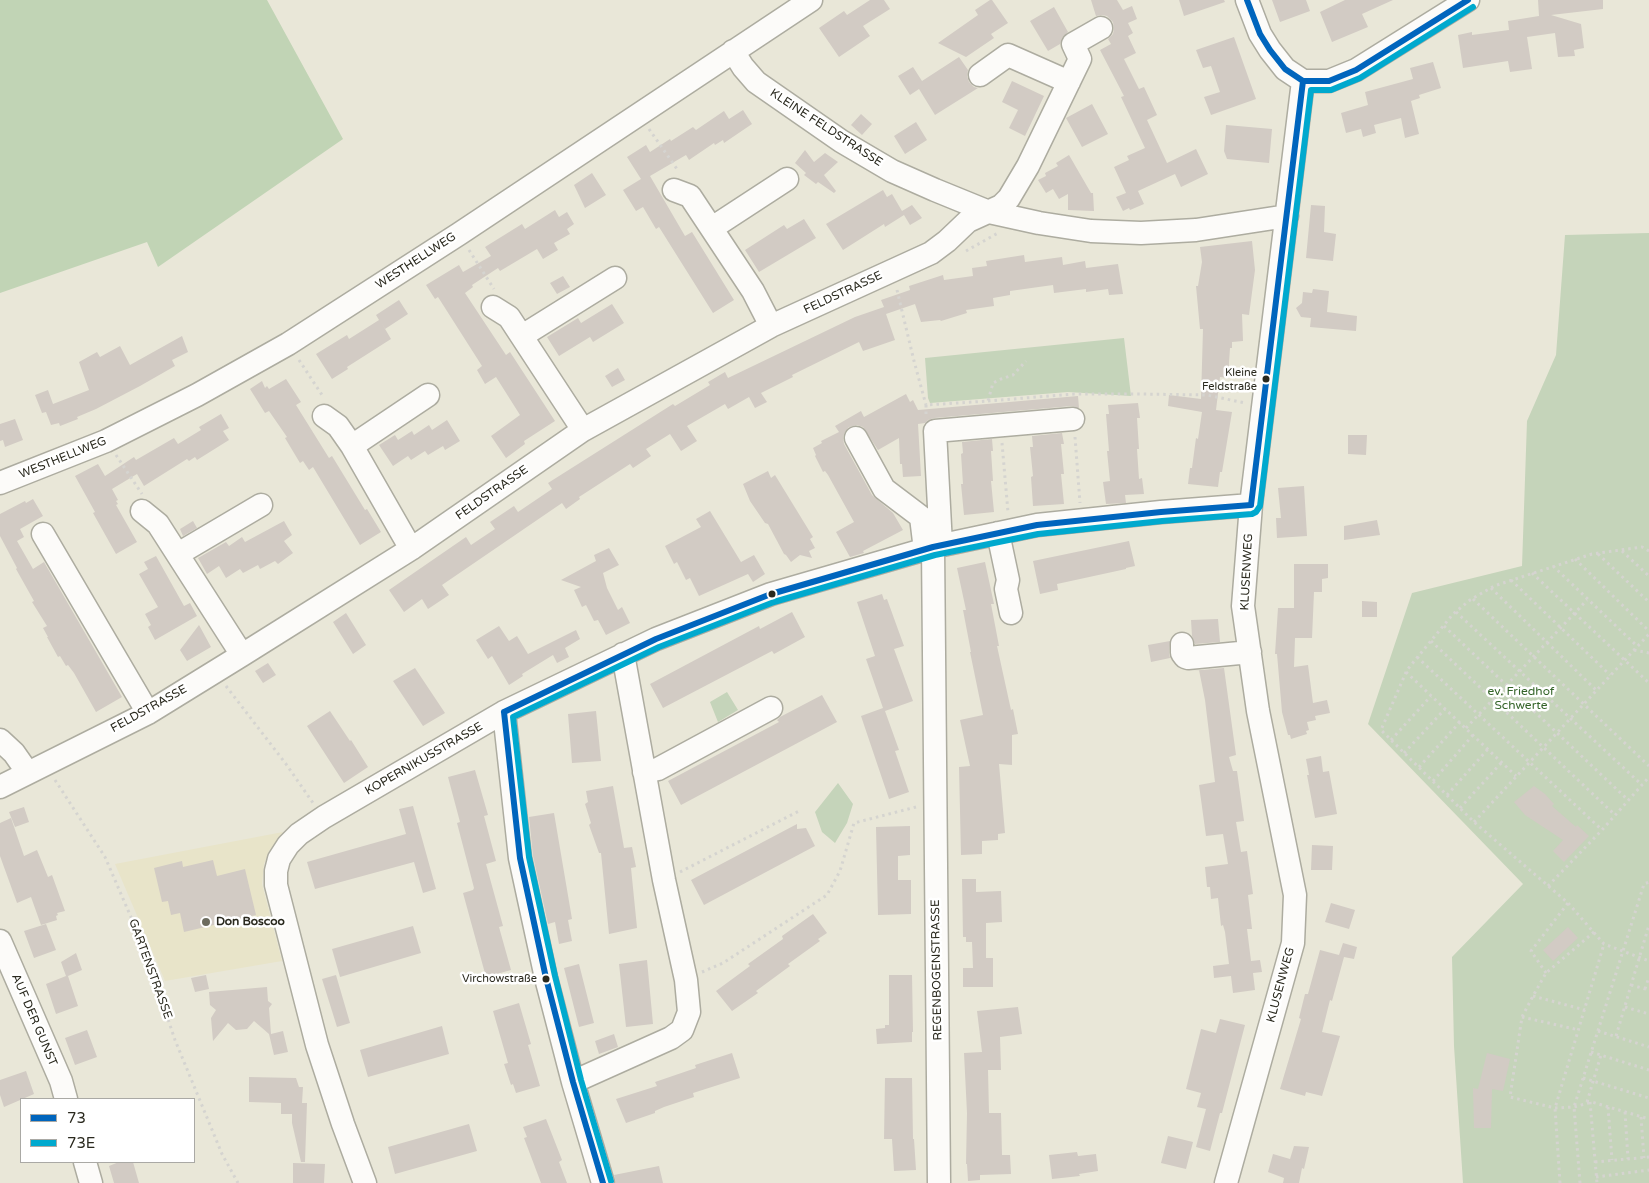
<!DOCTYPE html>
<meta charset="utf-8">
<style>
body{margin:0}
#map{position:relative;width:1649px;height:1183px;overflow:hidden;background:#e9e7d8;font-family:"Varela Round",sans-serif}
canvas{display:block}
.legend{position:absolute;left:20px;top:1098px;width:175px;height:65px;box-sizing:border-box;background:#fff;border:1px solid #aaa9a5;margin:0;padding:6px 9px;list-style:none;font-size:15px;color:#2a291e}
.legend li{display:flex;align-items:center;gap:10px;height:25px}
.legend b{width:25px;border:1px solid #aaa9a5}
</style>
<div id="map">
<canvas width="1649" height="1183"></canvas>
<ul class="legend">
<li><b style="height:6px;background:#0065bd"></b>73</li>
<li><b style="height:6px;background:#00a9ce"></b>73E</li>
</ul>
</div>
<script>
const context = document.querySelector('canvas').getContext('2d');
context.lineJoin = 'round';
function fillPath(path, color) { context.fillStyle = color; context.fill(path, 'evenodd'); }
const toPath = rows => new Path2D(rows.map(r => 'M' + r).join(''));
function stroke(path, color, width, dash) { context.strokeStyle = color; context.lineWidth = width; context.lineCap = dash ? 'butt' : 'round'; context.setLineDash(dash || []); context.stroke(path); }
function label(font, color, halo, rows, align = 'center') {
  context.font = font + ' "Varela Round",sans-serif'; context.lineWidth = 5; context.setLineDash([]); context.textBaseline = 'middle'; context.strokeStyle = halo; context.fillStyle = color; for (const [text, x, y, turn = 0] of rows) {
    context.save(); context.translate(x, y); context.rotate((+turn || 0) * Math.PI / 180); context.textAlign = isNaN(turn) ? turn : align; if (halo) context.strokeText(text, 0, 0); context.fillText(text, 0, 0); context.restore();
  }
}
const built = toPath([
 [283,832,269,851,264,864,262,884,282,961,165,981,115,864]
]);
const green = toPath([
 [1649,233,1649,1183,1463,1183,1454,1046,1452,957,1523,884,1368,724,1412,593,1522,566,1527,421,1556,355,1565,235],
 [1124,338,1131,396,1068,392,930,403,928,398,925,358],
 [727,692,738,710,718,722,710,702],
 [838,783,853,804,847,823,835,843,822,832,815,812]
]);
const forest = toPath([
 [0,0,267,0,343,139,158,267,147,242,0,293]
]);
const building = toPath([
 [870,0,884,0,890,9,863,26,870,36,839,57,819,28,844,11,847,15],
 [990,0,992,0,1008,23,991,34,994,38,966,57,938,43,978,15,975,10],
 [1091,0,1117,0,1123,10,1132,6,1137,19,1128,23,1133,33,1128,36,1136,53,1124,59,1139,89,1144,87,1157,115,1147,120,1167,163,1196,149,1208,174,1181,187,1175,174,1138,191,1144,204,1130,210,1129,208,1123,211,1116,197,1126,193,1114,167,1129,160,1127,156,1145,148,1121,97,1124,96,1100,50,1111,44,1108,39,1113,34,1114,29,1113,22,1107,16,1102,15,1096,16],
 [1179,0,1224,0,1225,2,1184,16],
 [1272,0,1306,0,1310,11,1280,22],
 [1345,0,1393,0,1362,14,1368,27,1332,42,1320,12],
 [1538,0,1603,0,1603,9,1551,15,1581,24,1584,48,1574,50,1575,56,1558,57,1555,33,1527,37,1532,69,1510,72,1508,61,1463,68,1458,35,1472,32,1472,35,1509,30,1508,21,1539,16],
 [1054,7,1068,32,1062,38,1060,44,1048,51,1030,21],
 [1234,37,1256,99,1211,115,1204,97,1220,92,1211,66,1203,68,1196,50],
 [959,57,968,70,967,76,969,82,974,87,978,88,935,115,919,89,910,95,898,76,913,67,922,81],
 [1433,62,1441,88,1419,95,1420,98,1411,101,1419,134,1405,138,1401,118,1374,125,1376,133,1363,137,1361,129,1346,133,1341,113,1368,105,1365,92,1413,79,1410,68],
 [1012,81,1044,96,1025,136,1009,128,1018,110,1002,102],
 [1092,104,1108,134,1082,147,1066,118],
 [743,110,752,124,724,143,723,140,715,145,714,143,689,160,686,155,650,176,685,236,692,232,734,300,713,313,659,227,656,229,643,207,636,211,623,190,641,179,627,157,646,145,650,152,670,139,671,141,693,127,696,130,724,111,729,119],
 [861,114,872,124,862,135,851,125],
 [916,122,927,140,905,154,894,136],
 [1226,125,1272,129,1269,163,1227,159,1224,151],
 [805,150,814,162,825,153,838,162,824,175,836,191,834,193,818,182,816,184,804,175,806,173,795,163],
 [1069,155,1091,193,1093,193,1094,211,1068,210,1068,194,1059,199,1053,189,1046,193,1038,180,1046,176,1045,173,1058,166,1056,163],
 [592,173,606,195,585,208,574,185],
 [883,190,887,197,892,194,902,211,912,205,922,218,910,225,904,215,885,227,884,224,843,250,826,224],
 [1311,205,1325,206,1324,232,1336,234,1333,261,1306,258],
 [555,210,559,217,567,212,574,224,567,229,570,234,554,243,558,250,543,259,537,249,500,271,498,268,472,285,473,287,465,293,506,355,510,352,555,421,524,441,525,444,506,458,491,436,520,415,496,377,485,384,477,370,482,366,438,297,435,299,426,285,459,265,463,272,491,256,485,247,522,224,525,229],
 [804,219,816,238,759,272,745,250,784,225,787,229],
 [1252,241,1255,270,1249,315,1242,314,1243,341,1232,342,1232,348,1230,348,1228,378,1220,377,1216,410,1232,412,1222,472,1220,472,1218,487,1188,484,1190,468,1192,468,1196,438,1198,439,1202,412,1168,406,1169,395,1201,399,1203,329,1200,329,1196,286,1198,286,1202,262,1200,247],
 [1024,255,1025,262,1062,257,1063,265,1085,261,1086,268,1118,264,1123,294,1109,295,1108,289,1086,292,1086,289,1054,293,1053,285,1010,291,1010,295,993,298,994,306,966,310,967,313,941,321,940,320,921,322,915,304,886,314,895,340,863,351,859,342,792,375,793,377,761,393,767,402,755,408,749,397,728,409,725,404,687,426,697,441,681,451,670,434,646,449,651,456,633,468,630,464,579,497,580,499,566,509,562,503,442,585,449,595,428,609,422,599,404,612,389,590,466,537,471,545,495,529,490,522,514,506,518,512,552,489,548,483,673,404,675,406,710,385,708,382,725,372,728,378,855,317,884,307,881,300,910,290,909,286,943,275,944,280,973,276,972,268,987,266,986,261],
 [563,276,570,287,557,294,550,283],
 [1313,289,1329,291,1327,312,1357,316,1356,331,1310,327,1311,318,1301,317,1296,308,1302,303,1303,292,1312,293],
 [399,300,408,314,385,329,381,322,391,339,347,367,348,369,332,379,316,354,347,335,349,339,379,320,376,315],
 [612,304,624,323,593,342,590,337,559,356,547,337,578,318,581,323],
 [182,336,188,352,172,360,175,366,140,386,96,409,77,417,78,419,60,426,59,423,51,425,46,412,42,413,35,395,48,390,53,404,89,390,79,362,97,352,100,357,120,346,130,365],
 [618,368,625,380,612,387,605,376],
 [286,379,301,402,296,405,329,458,332,456,365,510,367,509,381,532,360,545,313,467,309,470,303,461,300,463,285,438,287,437,269,411,265,413,250,389,262,381,265,388,267,386,269,389],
 [906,394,910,402,913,400,918,410,1078,396,1079,408,1072,406,934,418,928,420,925,423,918,424,921,476,903,477,902,464,900,464,899,438,878,450,863,427,857,425,849,427,845,432,843,437,844,444,872,495,893,513,903,530,863,551,864,553,850,557,836,532,854,522,828,475,825,471,823,472,815,456,816,455,813,448,822,443,821,441,839,432,835,426,861,411,864,417],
 [1138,403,1140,418,1137,418,1139,449,1137,449,1139,479,1142,478,1144,494,1125,495,1126,503,1106,504,1103,482,1110,481,1107,451,1109,451,1106,414,1109,414,1108,405],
 [221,414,229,428,223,431,229,440,197,460,195,457,189,461,187,459,144,486,137,474,112,489,118,500,116,501,118,504,116,505,137,542,116,554,93,513,95,512,75,476,98,464,105,476,134,457,136,460,174,438,178,444,201,430,199,427],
 [15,419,23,440,5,447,3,440,0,441,0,424],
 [447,420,460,441,445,450,443,446,428,455,425,451,411,460,408,456,393,466,379,445,395,435,398,440,412,431,414,435,429,425,432,430],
 [1062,433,1064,444,1061,444,1064,474,1061,474,1064,504,1033,506,1031,477,1033,476,1030,447,1033,447,1032,436],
 [1348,435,1367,435,1366,455,1348,454],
 [992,439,993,451,991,451,993,481,991,481,994,512,964,515,961,484,963,484,961,454,963,453,962,442],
 [768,471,771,478,775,475,813,537,810,539,815,548,809,551,812,558,800,555,791,562,786,555,784,554,768,524,765,523,750,501,743,484],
 [1304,486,1307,536,1277,538,1276,518,1281,518,1278,488],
 [33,499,43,516,20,529,24,537,17,541,33,569,44,562,122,697,96,712,74,673,68,665,66,666,60,656,58,657,47,637,48,637,43,628,47,626,32,602,34,601,16,569,17,568,0,536,0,514,25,501,26,503],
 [710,511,741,562,754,555,765,574,753,582,748,574,699,596,690,578,686,580,677,562,674,564,665,546,701,527,696,519],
 [1377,520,1380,535,1344,540,1344,526],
 [193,521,197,528,183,536,180,529],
 [284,521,292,535,284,541,293,553,278,564,275,561,260,569,258,565,243,573,240,569,226,578,219,566,207,574,198,558,226,542,229,546,242,537,245,542],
 [1129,541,1135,566,1126,568,1126,569,1057,584,1058,590,1040,594,1033,561],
 [609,548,619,565,603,573,607,588,618,610,622,607,630,623,606,635,598,620,594,621,586,605,582,607,574,590,581,587,561,580,596,561,594,555],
 [156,556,184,606,190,603,197,616,155,640,148,627,151,625,145,614,158,607,139,574,148,569,144,562],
 [985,562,994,604,991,604,999,646,997,646,1011,710,1013,709,1018,734,1012,735,1012,765,999,764,1005,833,998,834,998,840,982,841,982,854,961,855,959,767,970,766,960,720,983,715,970,652,971,652,963,610,966,610,957,568],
 [1294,564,1328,564,1328,578,1322,579,1322,592,1314,592,1312,638,1295,638,1294,667,1308,665,1313,703,1327,700,1330,713,1315,716,1316,720,1307,722,1309,730,1306,731,1307,734,1291,739,1290,735,1288,735,1282,712,1277,654,1275,654,1278,608,1294,608],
 [882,594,884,600,887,599,904,646,894,649,913,701,885,711,899,750,895,751,909,792,889,799,861,716,883,708,866,659,875,656,857,602],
 [1362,601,1377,602,1377,617,1362,617],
 [792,612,805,637,774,654,772,651,663,708,650,684,759,626,760,629],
 [346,613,366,645,353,654,333,622],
 [1218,619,1220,642,1195,644,1192,636,1191,620],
 [199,625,211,647,187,661,180,650],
 [499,626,509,641,517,636,528,654,576,630,580,639,565,648,569,657,557,663,553,655,522,674,523,676,509,685,492,656,488,659,476,640],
 [1170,641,1169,653,1170,658,1151,662,1148,645],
 [268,663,276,675,263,683,255,671],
 [415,668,445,713,423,726,393,681],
 [1224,668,1236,755,1229,757,1233,771,1237,771,1244,821,1236,822,1241,852,1247,851,1253,894,1248,895,1252,929,1247,929,1251,961,1260,960,1262,972,1253,973,1255,990,1233,993,1231,976,1214,978,1213,966,1229,964,1225,932,1223,925,1221,926,1218,898,1211,899,1210,887,1207,887,1205,867,1228,864,1223,834,1206,836,1199,785,1215,782,1205,700,1199,670,1190,671],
 [822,695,837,722,681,805,668,781,779,722,777,720,780,717],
 [330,711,350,741,351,740,368,767,344,783,307,726],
 [596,711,601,761,572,763,568,714],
 [1321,756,1323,772,1329,771,1337,814,1315,818,1307,775,1309,775,1306,759],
 [475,770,488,815,484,816,496,861,486,864,503,926,499,927,511,970,486,977,463,893,473,890,474,888,457,823,460,822,448,777],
 [613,786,624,848,632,847,636,867,631,868,637,928,609,934,601,853,599,853,589,825,591,823,585,804,588,802,586,791],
 [1534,786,1545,794,1554,804,1552,806,1576,827,1577,825,1589,836,1564,862,1553,851,1563,840,1525,815,1514,802],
 [413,806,436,889,423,893,414,862,315,889,307,862,406,834,399,809],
 [24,807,29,822,15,827,9,812],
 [554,813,572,919,568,920,572,941,559,944,555,922,548,924,533,856,529,817],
 [11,818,24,856,37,850,48,877,52,875,65,911,57,913,58,915,56,916,57,920,41,925,31,897,17,903,0,856,0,823],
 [797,824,797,829,806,828,815,846,704,905,691,880],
 [910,826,910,855,898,856,898,880,911,880,911,914,878,915,876,827],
 [1312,845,1333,846,1332,870,1311,870],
 [213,860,217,876,245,869,256,915,184,932,180,913,171,915,168,901,162,902,154,868,182,861,183,867],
 [962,879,976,879,976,892,1001,891,1002,922,986,923,986,958,993,958,993,987,963,987,963,968,973,968,972,942,966,942,966,937,963,937],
 [1331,903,1355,910,1349,929,1325,922],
 [813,914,827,933,818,939,820,941,788,964,790,966,756,991,758,993,732,1011,716,991,750,966,748,964,783,939,782,936],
 [46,924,56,950,34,958,24,931],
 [413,926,421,953,340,977,332,949],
 [1568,927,1578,938,1553,961,1543,950],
 [1343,943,1357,947,1354,959,1344,957,1332,1001,1330,1000,1322,1032,1340,1036,1322,1096,1306,1092,1305,1096,1280,1089,1301,1019,1299,1018,1305,994,1308,994,1320,950,1339,955],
 [76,953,82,970,68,976,78,1006,56,1014,46,984,66,976,61,962],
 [647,960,653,1024,626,1027,619,964],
 [579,964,594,1023,579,1027,564,968],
 [206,975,209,989,195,992,191,978],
 [336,975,350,1023,337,1027,322,979],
 [889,975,912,975,913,1032,912,1032,912,1042,877,1044,876,1029,885,1028,885,1025,889,1025],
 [267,987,268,1001,272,1004,269,1008,271,1034,283,1031,288,1052,274,1055,269,1034,254,1021,247,1029,236,1030,228,1023,213,1041,211,1018,216,1010,210,1005,209,992],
 [519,1003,531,1044,528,1045,540,1086,516,1093,513,1084,511,1085,504,1064,508,1063,493,1011],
 [1018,1007,1022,1034,1000,1037,1001,1070,988,1070,989,1113,1001,1113,1002,1155,1010,1155,1011,1174,980,1175,980,1180,968,1181,967,1164,966,1164,967,1113,964,1053,982,1052,977,1011],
 [1220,1019,1245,1025,1222,1113,1220,1113,1210,1151,1196,1147,1206,1109,1197,1107,1201,1093,1186,1089,1201,1029,1216,1033],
 [442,1026,449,1054,368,1077,360,1050],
 [87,1030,97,1057,75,1065,65,1038],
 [614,1034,618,1047,599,1054,595,1041],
 [732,1053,740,1078,693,1093,694,1097,664,1107,655,1111,655,1113,626,1123,616,1099,657,1086,655,1082,696,1068,695,1065],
 [1487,1053,1510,1059,1503,1091,1492,1089,1491,1128,1474,1128,1473,1088,1478,1089],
 [26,1071,34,1094,4,1107,0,1095,0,1080],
 [249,1077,296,1078,299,1087,303,1087,302,1103,307,1103,305,1162,301,1162,292,1123,292,1114,281,1114,281,1103,249,1102],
 [885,1078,912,1078,913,1139,914,1139,916,1170,894,1171,892,1139,884,1139],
 [546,1119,562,1160,559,1162,567,1183,541,1183,524,1138,527,1137,523,1127],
 [469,1124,477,1151,395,1174,388,1147],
 [1168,1136,1193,1142,1186,1169,1161,1163],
 [1294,1146,1309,1147,1304,1169,1302,1168,1299,1183,1283,1183,1284,1178,1268,1172,1273,1154,1290,1159],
 [1077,1152,1078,1156,1096,1154,1098,1171,1079,1174,1080,1176,1052,1179,1049,1155],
 [119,1162,133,1162,139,1183,114,1183,109,1166],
 [293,1163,325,1164,324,1183,293,1183],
 [659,1166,663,1183,616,1183,614,1175]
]);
const path = toPath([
 [649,129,677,169,676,172],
 [469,250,494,289],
 [966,251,998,233],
 [897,290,914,361,926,405],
 [299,360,324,398],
 [988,401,1074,394,1139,394,1207,395,1245,403],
 [926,414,926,405,988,401,993,383,1001,379,1013,375,1026,361],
 [1075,437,1080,503],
 [1002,443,1008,512],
 [116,455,142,494],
 [1622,551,1649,576],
 [1649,551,1642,547,1592,554,1494,586,1470,600,1453,614,1407,670,1381,730,1474,822,1568,903,1604,944,1649,961],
 [1598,554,1649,602],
 [1575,559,1649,631],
 [1553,566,1637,646],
 [1532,573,1649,683],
 [1511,580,1610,675],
 [1491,588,1596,690],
 [1473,599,1649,766],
 [1456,612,1642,785],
 [1444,626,1628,800],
 [1431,641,1615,815],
 [1634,650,1649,653],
 [1417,657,1602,830,1649,777],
 [1406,672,1516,776],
 [226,686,286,764,313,803],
 [1466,728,1587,600],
 [1391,740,1431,696],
 [1404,753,1445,709],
 [1419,767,1460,722],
 [55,780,105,857,143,945,175,1040,222,1154,238,1183],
 [1433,781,1473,735],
 [1447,795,1488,749],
 [1460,808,1502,762],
 [1474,822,1649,634],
 [680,872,801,810],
 [1548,886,1602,830],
 [1594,932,1546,973,1533,996,1522,1017,1510,1097,1555,1108,1574,1107,1592,1102,1649,1119],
 [702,972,723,963,827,895,840,871,854,823,916,807],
 [1546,973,1531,951,1568,903],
 [1631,985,1649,990],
 [1645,989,1649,977],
 [1533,996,1585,1010],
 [1625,1007,1649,1014],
 [1522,1017,1579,1030],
 [1598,1031,1649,1047],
 [1616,1036,1649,925],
 [1591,1052,1649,1070],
 [1583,1078,1649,1098],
 [1587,1102,1601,1055],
 [1590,1102,1597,1183],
 [1608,1107,1612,1160],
 [1625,1112,1628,1159],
 [1641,1117,1644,1158],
 [1595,1162,1649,1157],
 [1596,1177,1649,1170],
 [1560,1183,1555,1108,1604,944],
 [1580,1183,1574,1107,1644,884,1649,882]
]);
const minor = toPath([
 [1247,0,1260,34,1270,50,1285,69,1303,81],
 [733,51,743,67,756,82,841,141,892,171,935,190,989,212,1039,223,1091,231,1141,233,1196,230,1287,216],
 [980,75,1008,55,1069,82],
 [1303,81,1329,81,1356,70,1468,0],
 [674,190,690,196,753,291,771,326],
 [712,228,787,179],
 [493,307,509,317,583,430],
 [522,336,615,278],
 [324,416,338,426,352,446,411,549],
 [856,438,884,489,921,517,925,550],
 [352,446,428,395],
 [0,483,106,441,197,395,288,344,459,234,811,0],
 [142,511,158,524,242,655],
 [998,533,1008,580,1006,589,1011,613],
 [43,534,148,713],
 [941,545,935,431,1073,419],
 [933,547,939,1183],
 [178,554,261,505],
 [1182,644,1182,653,1185,657,1188,658,1250,652],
 [504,712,520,858,546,978,573,1082,603,1183],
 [0,740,14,753,28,773],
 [644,772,658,769,771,708],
 [0,787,148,713,242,655,411,549,583,430,771,326,931,253,947,241,968,221,1001,206,1009,198,1028,166,1080,59,1073,44,1101,28],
 [0,941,61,1081,66,1099],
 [573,1082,671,1038,682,1030,689,1012,686,980,664,880,623,654],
 [85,1162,91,1183],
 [365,1183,343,1124,317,1045,276,885,276,871,279,859,288,845,299,834,324,817,504,712,656,639,771,594,933,547,1037,525,1161,512,1251,505],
 [1226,1183,1293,943,1295,895,1258,711,1243,606,1251,505,1303,81]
]);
const bus1 = toPath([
 [1247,0,1260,34,1270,50,1285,69,1303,81],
 [1303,81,1329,81,1356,70,1468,0],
 [1251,505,1303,81],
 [504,712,656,639,771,594,933,547,1037,525,1161,512,1251,505],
 [504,712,520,858,546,978,573,1082,603,1183]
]);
const bus2 = toPath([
 [611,1181,581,1080,555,976,529,857,513,717,659,647,774,602,935,555,1038,534,1162,521,1252,514,1256,512,1260,506,1311,90,1331,90,1360,78,1473,7]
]);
const markers = [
 [1266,379,4.5,"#2a291e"],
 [772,594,4.5,"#2a291e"],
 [206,922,5,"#6d6c5f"],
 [546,979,4.5,"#2a291e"]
];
const busNames = [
 ["Kleine",1257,373],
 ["Feldstraße",1257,387],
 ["Virchowstraße",537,979]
];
const streetNames = [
 ["KLEINE FELDSTRASSE",826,128,33],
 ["WESTHELLWEG",416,261,-33],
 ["FELDSTRASSE",843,293,-25],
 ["WESTHELLWEG",63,458,-22],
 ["FELDSTRASSE",492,493,-35],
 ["KLUSENWEG",1247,572,-87],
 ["FELDSTRASSE",149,709,-29],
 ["KOPERNIKUSSTRASSE",424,759,-30],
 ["GARTENSTRASSE",150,969,70],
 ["REGENBOGENSTRASSE",937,970,-91],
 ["KLUSENWEG",1281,985,-75],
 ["AUF DER GUNST",34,1020,67]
];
const parkNames = [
 ["ev. Friedhof",1521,692],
 ["Schwerte",1521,706]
];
const poiNames = [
 ["Don Boscoo",216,922]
];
fillPath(built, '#e8e4c9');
fillPath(green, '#c5d4ba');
fillPath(forest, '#c1d4b5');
fillPath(building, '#d2cbc4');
stroke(minor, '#adaca0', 25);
stroke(path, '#d5d4d0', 3, [2.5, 4]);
stroke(minor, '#fcfbf9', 22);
stroke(bus1, '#0065bd', 6);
stroke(bus2, '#00a9ce', 6);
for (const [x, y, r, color] of markers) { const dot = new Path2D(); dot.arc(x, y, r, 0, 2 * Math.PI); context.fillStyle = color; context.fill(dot); stroke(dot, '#fff', 2); }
label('11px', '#2a291e', '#fff', busNames, 'right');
label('12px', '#2a291e', '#fff', streetNames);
label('12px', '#346429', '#fff', parkNames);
label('bold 12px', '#2a291e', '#fff', poiNames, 'left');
</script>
